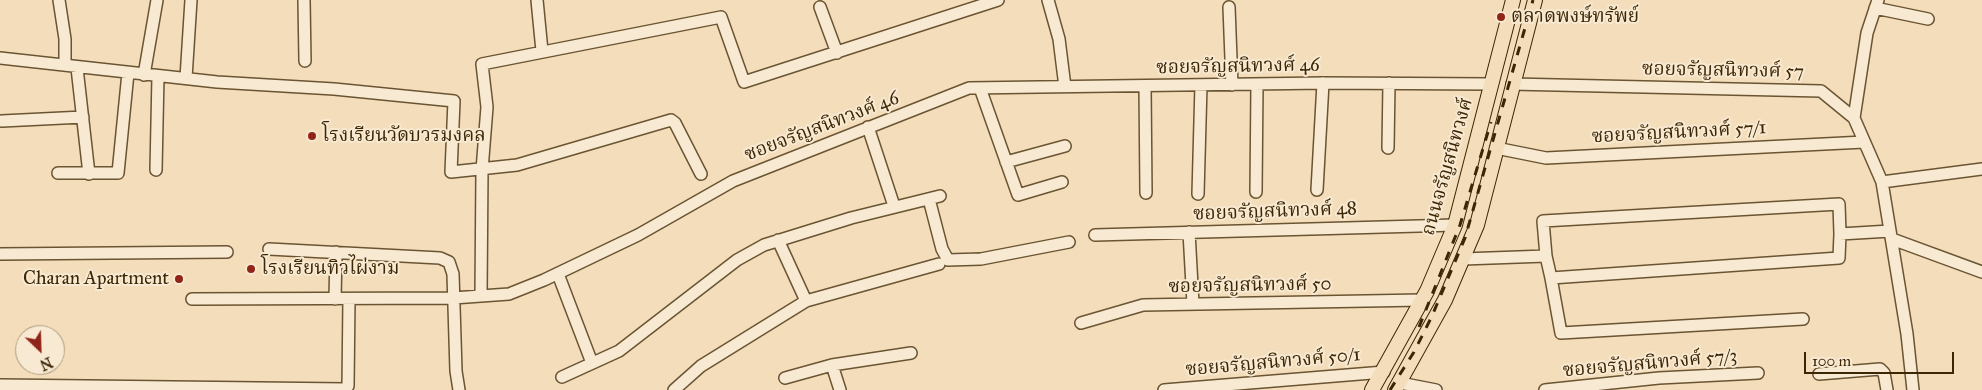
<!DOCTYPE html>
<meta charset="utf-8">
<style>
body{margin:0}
#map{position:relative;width:1982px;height:390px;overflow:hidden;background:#f3ddba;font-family:"IM FELL Great Primer",serif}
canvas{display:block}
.north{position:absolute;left:15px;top:325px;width:50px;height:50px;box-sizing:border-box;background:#f7e9d2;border:1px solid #ad9b7f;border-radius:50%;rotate:156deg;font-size:14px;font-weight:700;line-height:20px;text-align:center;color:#3d2603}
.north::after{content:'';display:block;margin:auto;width:18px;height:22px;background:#8f2418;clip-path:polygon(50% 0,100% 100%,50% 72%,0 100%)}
.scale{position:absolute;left:1804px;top:352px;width:150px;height:22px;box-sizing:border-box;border:2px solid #3d2603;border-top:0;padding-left:6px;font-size:15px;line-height:18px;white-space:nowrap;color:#3d2603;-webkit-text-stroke:4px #f7e9d2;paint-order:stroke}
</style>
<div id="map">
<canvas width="1982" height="390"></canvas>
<div class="north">N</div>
<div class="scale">100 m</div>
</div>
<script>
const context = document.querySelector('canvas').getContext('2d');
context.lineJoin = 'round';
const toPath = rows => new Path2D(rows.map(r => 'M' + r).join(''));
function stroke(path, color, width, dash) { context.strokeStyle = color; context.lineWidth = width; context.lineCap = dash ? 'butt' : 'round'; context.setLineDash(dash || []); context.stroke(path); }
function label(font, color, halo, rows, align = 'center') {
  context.font = font + ' "IM FELL Great Primer","Noto Serif Thai",serif'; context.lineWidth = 4; context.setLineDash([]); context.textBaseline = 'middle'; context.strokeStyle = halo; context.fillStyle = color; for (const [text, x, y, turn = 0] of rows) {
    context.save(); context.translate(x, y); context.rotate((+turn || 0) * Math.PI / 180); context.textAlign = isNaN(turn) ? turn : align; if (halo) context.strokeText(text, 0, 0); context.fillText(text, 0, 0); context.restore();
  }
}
const minor = toPath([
 [59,0,65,39,65,65],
 [304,0,305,61],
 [537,0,542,51],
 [1048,0,1059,39,1065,87],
 [820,7,837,53],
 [1229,7,1232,85],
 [1875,8,1928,19],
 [0,58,217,82,334,89,454,101,451,172,517,165,671,120,675,123,701,174],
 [77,68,89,174],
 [144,75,157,0],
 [186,78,191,0],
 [1512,84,1821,91,1854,118,1882,182,1907,334,1913,390],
 [1145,86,1146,193],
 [980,88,1018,195,1062,182],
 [1854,118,1867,33,1878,0],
 [2,121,83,117],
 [868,127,894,206],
 [1388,148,1389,83],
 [1496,148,1546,158,1864,142],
 [1006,162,1065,146],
 [156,170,158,76],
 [58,173,118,173,128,73],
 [1882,182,1982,169],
 [1317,190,1323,83],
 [1256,192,1257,84],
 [1198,194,1201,85],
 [929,199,942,249,948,260,981,259,1069,242],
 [1189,232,1193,304],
 [1840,234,1839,204,1543,221,1546,256,1551,278,1839,258,1840,234,1890,231],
 [1095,235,1455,225],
 [1892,239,1982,272],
 [269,249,440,258,449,262,453,274,456,371,459,390],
 [0,254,227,252],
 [1463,259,1546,256],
 [558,274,592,363],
 [1551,278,1561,333,1803,319],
 [481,295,482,170,487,107,482,64,721,17,744,82,998,0],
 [192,299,453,298,509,294,544,280,638,235,733,181,969,88,1323,83,1490,84],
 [335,299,336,252],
 [806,301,939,264],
 [1081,323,1143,305,1422,300],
 [832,365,840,390],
 [1819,374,1880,369,1884,373,1887,390],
 [562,377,619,351,737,260,764,245,851,218,940,196],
 [785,378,832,365,911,353],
 [1400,383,1436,390],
 [0,385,345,389,348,386,349,299],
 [674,390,701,366,806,301,778,240],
 [1164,390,1384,372],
 [1545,390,1659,378,1758,373]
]);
const major = toPath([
 [1372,390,1427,291,1455,225,1513,0],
 [1395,390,1445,300,1477,225,1535,0]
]);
const rail = toPath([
 [1419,327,1460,225,1491,122],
 [1390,390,1414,352,1432,316,1465,238,1533,0]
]);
const markers = [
 [1501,17,5,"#8f2418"],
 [312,136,5,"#8f2418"],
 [251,269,5,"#8f2418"],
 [179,279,5,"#8f2418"]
];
const poiNames = [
 ["ตลาดพงษ์ทรัพย์",1511,17],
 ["โรงเรียนวัดบวรมงคล",322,136],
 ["โรงเรียนทิวไผ่งาม",261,269],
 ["Charan Apartment",169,279,"right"]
];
const streetNames = [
 ["ซอยจรัญสนิทวงศ์ 46",1238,67,-1],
 ["ซอยจรัญสนิทวงศ์ 57",1723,71,1],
 ["ซอยจรัญสนิทวงศ์ 46",822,127,-21],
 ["ซอยจรัญสนิทวงศ์ 57/1",1679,133,-3],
 ["ถนนจรัญสนิทวงศ์",1448,167,-74],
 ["ซอยจรัญสนิทวงศ์ 48",1275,212,-2],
 ["ซอยจรัญสนิทวงศ์ 50",1250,286,-1],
 ["ซอยจรัญสนิทวงศ์ 50/1",1273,363,-5],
 ["ซอยจรัญสนิทวงศ์ 57/3",1650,364,-5]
];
stroke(minor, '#6a5431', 14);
stroke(major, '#3d2603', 16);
stroke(minor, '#f7e9d2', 11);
stroke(major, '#f3ddba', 14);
stroke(rail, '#3d2603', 3, [9, 9]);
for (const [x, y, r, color] of markers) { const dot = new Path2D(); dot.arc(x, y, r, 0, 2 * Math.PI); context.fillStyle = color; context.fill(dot); stroke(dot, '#f7e9d2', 2); }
label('19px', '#3d2603', '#f7e9d2', poiNames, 'left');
label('19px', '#3d2603', '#f7e9d2', streetNames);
</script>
